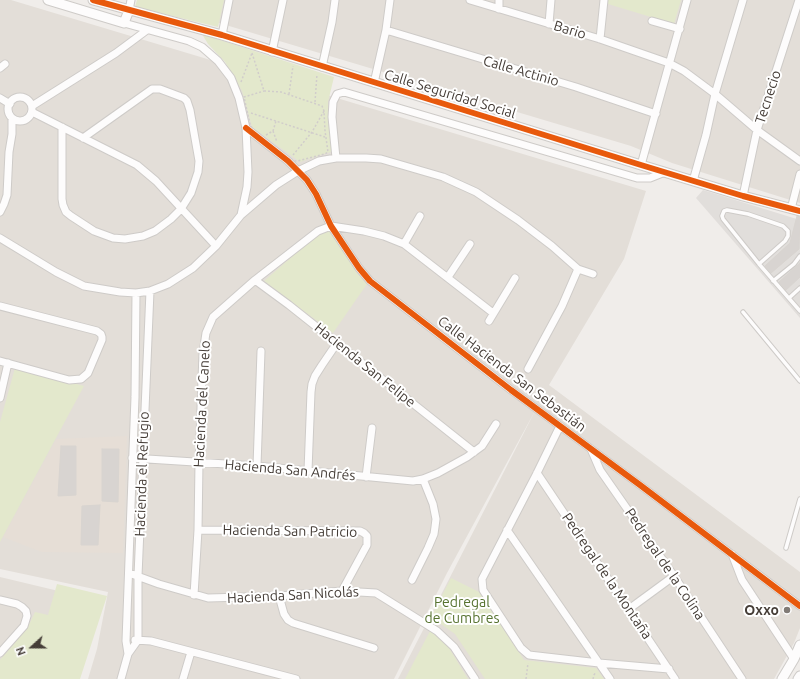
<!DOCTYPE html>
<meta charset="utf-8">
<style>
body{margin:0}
#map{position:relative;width:800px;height:679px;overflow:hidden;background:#f0edea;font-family:Ubuntu,sans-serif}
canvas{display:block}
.north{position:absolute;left:12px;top:627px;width:40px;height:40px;-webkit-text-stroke:3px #fff;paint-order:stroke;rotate:249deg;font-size:11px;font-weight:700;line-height:16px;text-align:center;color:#453d37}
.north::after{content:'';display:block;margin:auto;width:14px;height:18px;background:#453d37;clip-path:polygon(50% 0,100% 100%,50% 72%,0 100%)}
</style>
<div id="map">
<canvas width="800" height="679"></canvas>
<div class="north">N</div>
</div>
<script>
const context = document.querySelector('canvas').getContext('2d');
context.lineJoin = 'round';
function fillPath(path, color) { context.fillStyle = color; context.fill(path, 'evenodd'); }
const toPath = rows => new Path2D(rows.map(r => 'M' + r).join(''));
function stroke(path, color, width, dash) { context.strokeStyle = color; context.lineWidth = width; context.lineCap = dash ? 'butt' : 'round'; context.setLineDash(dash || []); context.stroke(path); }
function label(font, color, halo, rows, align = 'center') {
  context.font = font + ' Ubuntu,sans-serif'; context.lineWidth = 4; context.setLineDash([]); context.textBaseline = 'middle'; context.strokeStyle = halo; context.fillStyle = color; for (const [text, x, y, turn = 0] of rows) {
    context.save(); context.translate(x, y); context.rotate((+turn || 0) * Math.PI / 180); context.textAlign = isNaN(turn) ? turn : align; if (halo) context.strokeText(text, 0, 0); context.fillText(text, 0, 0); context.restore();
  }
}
const residential = toPath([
 [0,0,11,0,646,191,624,259,549,385,800,572,800,628,794,643,774,679,398,679,536,409,447,573,394,679,88,679,97,649,108,592,0,569],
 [142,0,800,0,800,203,672,163,631,146],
 [0,577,92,599,71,679,0,679]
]);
const education = toPath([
 [127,436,123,553,42,552,3,537,56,439]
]);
const green = toPath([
 [137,0,224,0,218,27,135,7],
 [608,0,681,0,674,24,608,4],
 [202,34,334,77,328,102,330,135,333,151,300,162,252,127,242,91,225,62,208,44],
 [333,227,356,272,367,284,333,333,264,281,325,228],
 [15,368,84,386,0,542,0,422],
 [451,578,479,592,524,660,596,668,604,679,485,679,455,634,431,617],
 [57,584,107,596,80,679,0,679,0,660,28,627,35,612,48,615],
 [430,631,446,643,468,679,405,679]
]);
const parking = toPath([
 [703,190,800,220,800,318,696,198]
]);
const building = toPath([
 [797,216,800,217,799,249,771,273,765,266,790,243,797,216],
 [800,263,800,277,786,290,779,282,800,263],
 [61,446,76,446,76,495,58,496,61,446],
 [102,449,119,449,118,502,102,501,102,449],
 [100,505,98,545,81,545,82,506,100,505]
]);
const path = toPath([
 [252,53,264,91],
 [241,82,252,53],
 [264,91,281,92,322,106,324,111,325,131,328,152,325,154,297,161,294,161,253,130,250,124,244,97,264,91],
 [289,94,293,66],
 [315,102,317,74],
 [251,113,325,137],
 [273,131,277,142],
 [266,135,273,131,276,121],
 [293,155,312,132,324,111],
 [515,383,522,373],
 [526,679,528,663],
 [593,679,594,675,596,672]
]);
const service = toPath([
 [759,264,785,241,788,236,788,231,783,226,748,214,727,210,724,211,722,216,723,219,759,264,800,311],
 [773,281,794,264,800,256],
 [789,298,800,288],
 [743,312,800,381],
 [786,548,800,499]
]);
const minor = toPath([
 [470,0,600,39,669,63,684,71,715,94,757,130,800,161],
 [499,9,499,0],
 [129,10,131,0],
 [652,21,680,29],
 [549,24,551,0],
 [386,30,576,87,656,114],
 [222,35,229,0],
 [600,39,604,0],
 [272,52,283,0],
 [322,67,332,22,335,0],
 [0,68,5,64],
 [374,83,386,30,390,0],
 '8 109a12 12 0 1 1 24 0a12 12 0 1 1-24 0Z',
 [0,98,10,104],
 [32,106,116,53,147,30],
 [32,112,137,165,156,181,216,246],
 [62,127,62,199,63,205,66,212,71,216,94,231,113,238,125,239,143,236,155,231,171,219,181,209,191,193,198,172,199,161,190,110,187,101,184,98,160,89,152,89,83,138],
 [246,128,288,161,307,180,316,194,331,226,359,268,370,281,511,390,640,485,800,606],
 [336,158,332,117,333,102,337,94,344,92,637,178,650,178,665,172],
 [641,165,687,0],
 [693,181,706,135,715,94,743,0],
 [743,196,757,130,799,0],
 [791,209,800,174],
 [0,212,4,204,7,195,9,152,12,134,12,118],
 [241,215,276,185,298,171,319,161,336,158,366,158,381,159,443,177,476,192,518,220,552,246,578,269,593,274],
 [0,238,56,272,84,286,120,292,136,293,150,291,168,284,193,268,216,246,241,215,247,187,248,172,246,128,239,98,231,78,218,61,202,47,189,41,124,23],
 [404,244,420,216],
 [448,277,470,244],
 [255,280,289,305,474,452],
 [0,306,97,331,101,334,102,337,102,340,88,373,81,379,69,380,0,361],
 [489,321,515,278],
 [528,369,562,306,578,269],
 [0,398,8,363],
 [560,426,537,473,482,579,483,590,521,648,529,655,599,663,669,669],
 [591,449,600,470,674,576,742,679],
 [132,458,257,466,413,481,423,479,438,473,467,457,482,446,496,424],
 [257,466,261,351],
 [308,471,311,392,312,384,315,376,322,365,337,343],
 [537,473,675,679],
 [366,477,372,428],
 [198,530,360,531,364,533,367,536,367,545,342,591],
 [507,530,610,679],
 [732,554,742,580,794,659],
 [129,573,159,584,208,598,279,596,342,591,376,593,437,631,454,647,475,679],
 [412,580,428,548,434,534,435,527,436,519,433,504,423,479],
 [194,595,198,530,199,463,203,353,206,333,213,317,255,280,318,231,331,226,364,231,384,236,404,244,493,313],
 [279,596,284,614,288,620,293,623,374,648],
 [0,600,17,604,22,607,26,611,27,616,24,626,0,653],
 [629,609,674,576],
 [135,640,151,641,296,679],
 [128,654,126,641,135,397,136,293],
 [121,679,128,654,138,640,138,576,150,291],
 [183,679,191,652]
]);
const tertiary = toPath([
 [48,0,124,23,129,10],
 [93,0,222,35,641,165,743,196,800,211],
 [782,679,794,659,800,645],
 [798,679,800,676]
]);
const cycleway = toPath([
 [93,0,222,35,641,165,743,196,800,211],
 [246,128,288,161,307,180,316,194,331,226,359,268,370,281,511,390,640,485,800,606]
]);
const markers = [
 [787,610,4,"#817b76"]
];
const streetNames = [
 ["Bario",570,30,17],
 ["Calle Actinio",521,71,16],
 ["Calle Seguridad Social",450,94,17],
 ["Tecnecio",768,97,-72],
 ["Hacienda San Felipe",365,365,39],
 ["Calle Hacienda San Sebastián",512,374,37],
 ["Hacienda del Canelo",202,404,-87],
 ["Hacienda San Andrés",290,470,5],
 ["Hacienda el Refugio",142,474,-88],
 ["Hacienda San Patricio",290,531,1],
 ["Pedregal de la Colina",665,564,56],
 ["Pedregal de la Montaña",607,576,56],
 ["Hacienda San Nicolás",293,595,-3]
];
const parkNames = [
 ["Pedregal",462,602],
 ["de Cumbres",462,618]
];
const poiNames = [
 ["Oxxo",779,610]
];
fillPath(residential, '#e3ded8');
fillPath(education, '#e6ded6');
fillPath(green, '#e3e8cc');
fillPath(parking, '#e1dedb');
fillPath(building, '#d8d4d1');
stroke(building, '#d8d4d0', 1);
stroke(service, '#cecbc8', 5.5);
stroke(minor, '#cecbc8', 9);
stroke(tertiary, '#cecbc8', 11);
stroke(path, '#d1cdcb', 1.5, [2, 2]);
stroke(service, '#fdfcfc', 3.5);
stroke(minor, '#fdfcfc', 7);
stroke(tertiary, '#fdfcfc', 9);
stroke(cycleway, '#e8590c', 6);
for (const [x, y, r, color] of markers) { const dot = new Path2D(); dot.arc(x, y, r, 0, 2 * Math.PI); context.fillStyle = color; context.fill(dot); stroke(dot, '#fff', 1.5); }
label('14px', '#453d37', '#fff', streetNames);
label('14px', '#56722f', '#fff', parkNames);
label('bold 14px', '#453d37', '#fff', poiNames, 'right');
</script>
